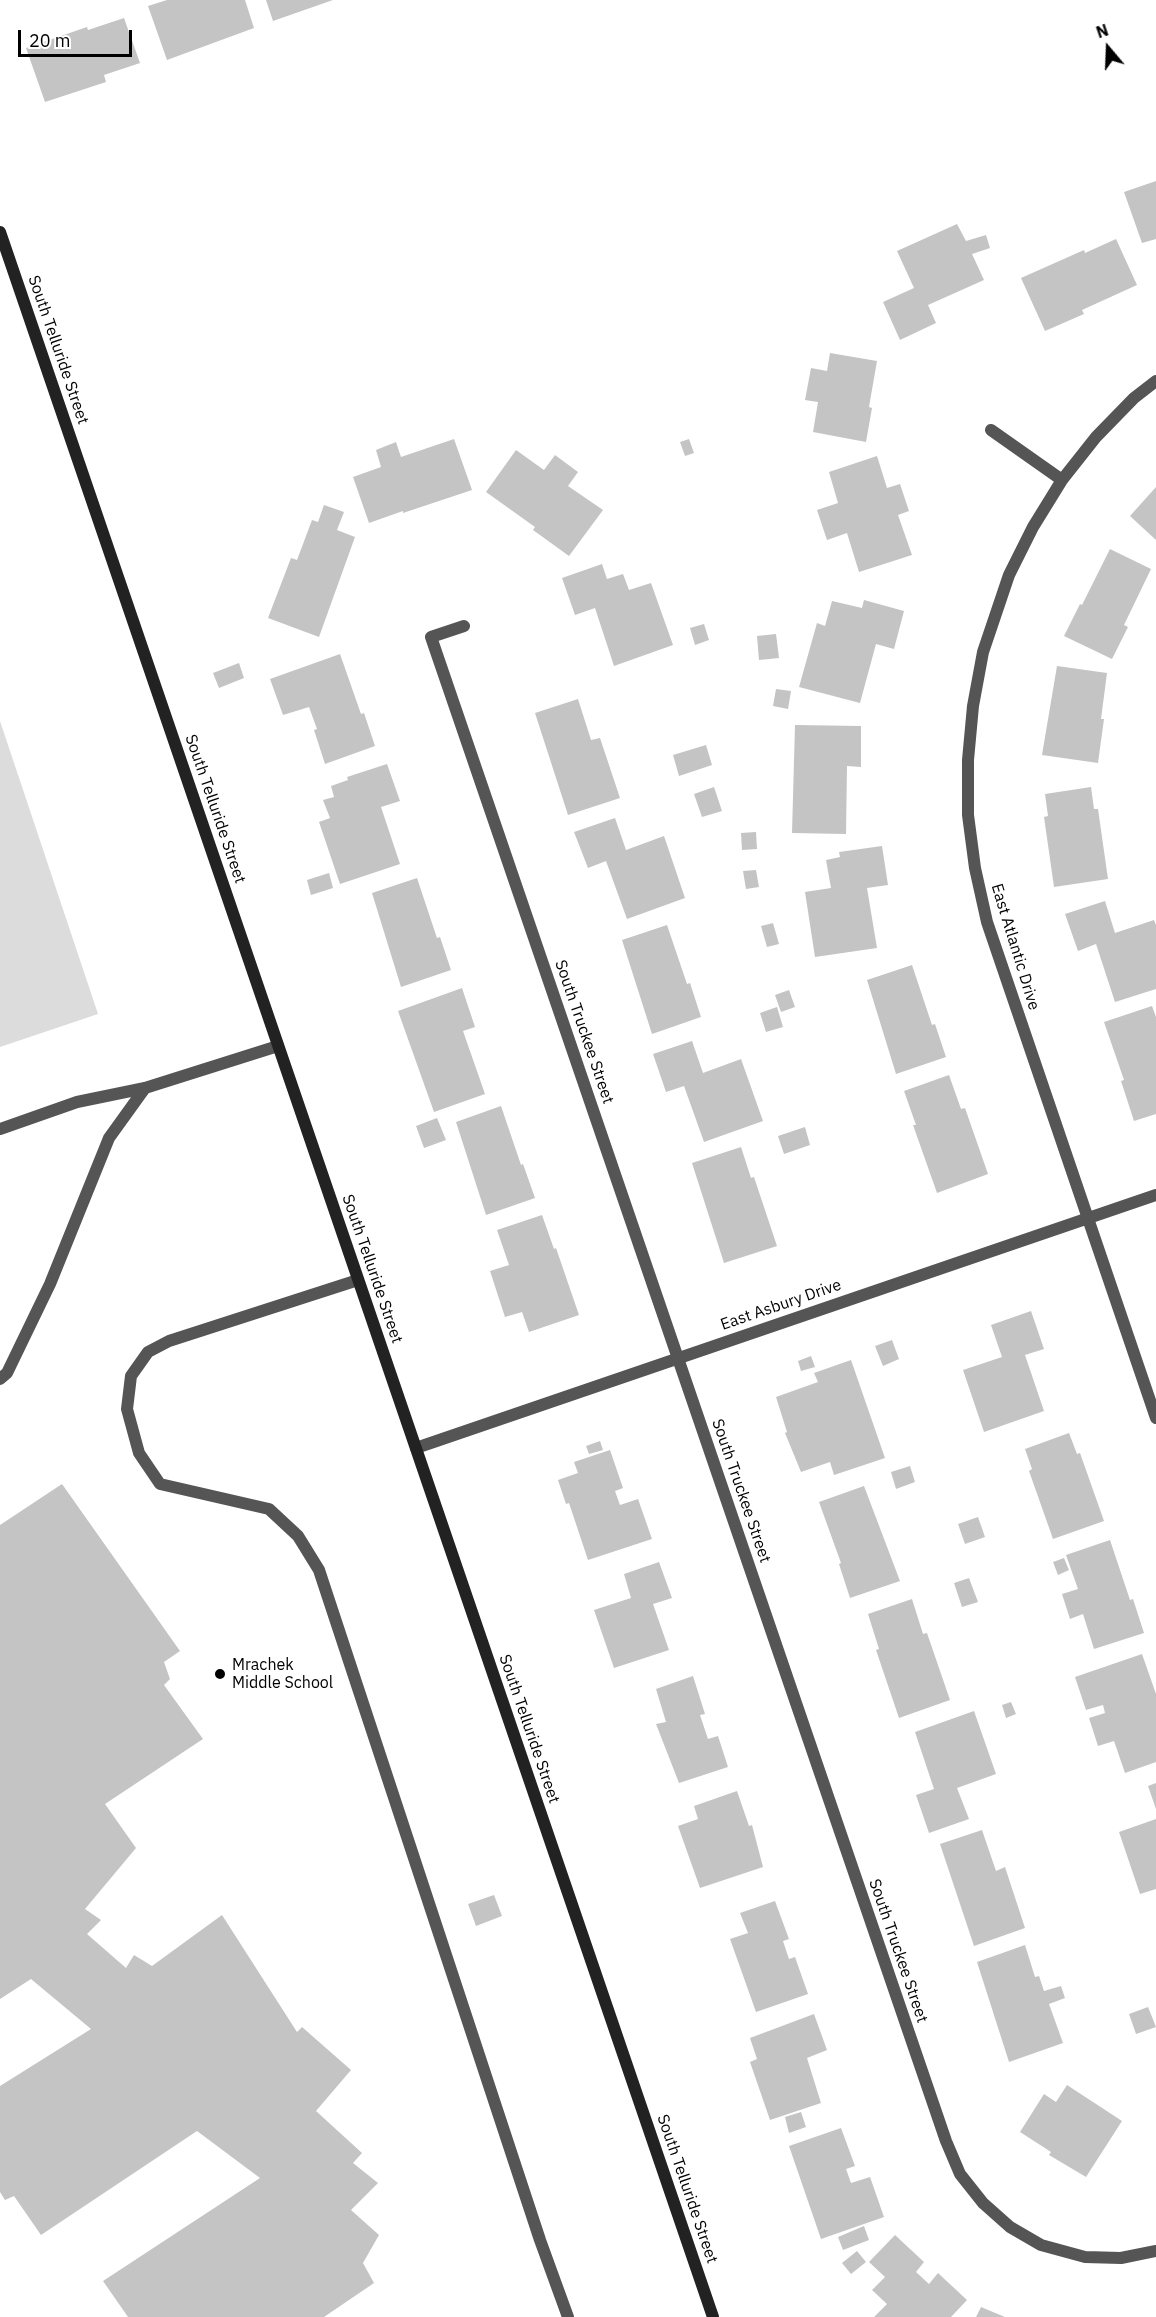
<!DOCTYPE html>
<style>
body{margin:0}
#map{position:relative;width:1156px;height:2317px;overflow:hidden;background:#fff;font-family:"IBM Plex Sans",sans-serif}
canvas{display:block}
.north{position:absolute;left:1078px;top:18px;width:60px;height:60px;-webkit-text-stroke:4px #fff;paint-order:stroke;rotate:341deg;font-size:16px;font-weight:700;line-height:24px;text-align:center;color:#000}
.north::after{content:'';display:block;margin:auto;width:21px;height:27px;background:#000;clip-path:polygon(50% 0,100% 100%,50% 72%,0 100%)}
.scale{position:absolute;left:18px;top:30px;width:114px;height:27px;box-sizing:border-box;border:3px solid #000;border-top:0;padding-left:8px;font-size:18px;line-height:21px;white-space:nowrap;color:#000;-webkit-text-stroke:4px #fff;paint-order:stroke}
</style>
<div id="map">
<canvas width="1156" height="2317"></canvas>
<div class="north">N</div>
<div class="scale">20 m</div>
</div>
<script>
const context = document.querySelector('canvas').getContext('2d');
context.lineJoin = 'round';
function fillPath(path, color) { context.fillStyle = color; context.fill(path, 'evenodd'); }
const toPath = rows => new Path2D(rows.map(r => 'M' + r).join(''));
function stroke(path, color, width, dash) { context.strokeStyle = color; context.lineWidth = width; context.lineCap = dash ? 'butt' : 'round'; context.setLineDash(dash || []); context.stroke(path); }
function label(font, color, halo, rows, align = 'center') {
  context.font = font + ' "IBM Plex Sans",sans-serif'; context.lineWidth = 4.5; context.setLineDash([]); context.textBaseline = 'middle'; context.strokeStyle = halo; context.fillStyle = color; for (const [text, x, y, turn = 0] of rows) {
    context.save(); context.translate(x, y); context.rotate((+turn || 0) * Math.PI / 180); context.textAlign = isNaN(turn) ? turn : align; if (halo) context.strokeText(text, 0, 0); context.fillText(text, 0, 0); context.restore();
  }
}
const green = toPath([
 [0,721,98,1014,0,1047]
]);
const building = toPath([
 [167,0,245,0,254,28,167,60,148,6],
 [266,0,333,0,273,21],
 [124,18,140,63,104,75,106,82,45,102,26,48,87,27,88,30],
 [1156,181,1156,239,1142,243,1124,192],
 [957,224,966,241,986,235,990,248,972,254,984,280,928,305,936,323,900,340,883,302,914,288,897,251],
 [1116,239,1137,285,1082,310,1084,314,1045,331,1021,278,1084,250,1085,253],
 [830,353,877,361,869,407,872,408,866,442,813,432,818,402,805,400,811,368,827,371],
 [454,439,472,490,403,513,403,511,369,523,353,477,381,467,376,450,396,442,401,457],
 [689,439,694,453,685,456,680,442],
 [516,450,544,470,555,455,578,472,568,486,603,510,569,556,533,530,535,527,486,492],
 [877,456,887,488,900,484,909,511,898,515,912,555,859,572,847,533,827,540,817,510,838,503,829,472],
 [1156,487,1156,540,1130,516],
 [324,505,344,512,337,530,355,537,319,637,268,618,291,558,297,560,312,520,318,522],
 [1110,549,1151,569,1124,625,1128,627,1112,659,1064,636,1080,604,1082,605],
 [602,564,607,579,623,574,629,590,651,583,673,645,614,666,595,608,575,615,562,578],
 [864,600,904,611,894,649,876,644,860,703,799,687,817,623,825,626,832,601,862,608],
 [704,624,709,640,695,645,690,628],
 [776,634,779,658,759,660,757,636],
 [340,654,361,714,364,713,375,746,325,764,314,730,317,729,309,707,283,715,270,679],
 [239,663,244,678,219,688,213,673],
 [1057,666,1107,673,1101,719,1104,719,1098,763,1042,755],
 [776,689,791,691,788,709,773,706],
 [578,699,591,740,600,738,620,798,568,815,535,713],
 [795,725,861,726,861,767,847,766,846,834,792,833],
 [706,745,712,765,679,776,673,755],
 [387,764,400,801,381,807,400,864,340,884,319,822,330,818,323,800,334,797,331,786,348,780,347,777],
 [714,787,722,811,702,817,694,794],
 [1091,787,1094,809,1098,809,1108,879,1054,887,1044,817,1048,816,1045,794],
 [615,818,626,850,664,836,685,898,627,919,606,861,588,868,574,832],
 [756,832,757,849,742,850,741,833],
 [882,846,888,885,867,888,877,948,815,957,805,892,831,888,826,860,840,857,839,852],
 [756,870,759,887,746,889,743,871],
 [329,873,333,888,311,895,307,880],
 [417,878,437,938,440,937,451,970,401,987,372,893],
 [1105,901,1115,933,1154,920,1156,925,1156,989,1115,1002,1096,944,1078,951,1065,914],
 [773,923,779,944,767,947,761,926],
 [667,925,687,984,690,983,701,1017,652,1034,622,940],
 [912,965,932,1025,935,1024,946,1057,896,1074,867,980],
 [462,988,475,1027,463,1031,485,1094,434,1112,398,1011],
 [789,990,795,1007,781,1012,775,995],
 [1152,1006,1156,1017,1156,1114,1134,1121,1121,1081,1124,1080,1104,1022],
 [777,1007,783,1027,766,1032,760,1013],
 [692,1041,703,1073,741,1059,763,1121,704,1142,684,1086,666,1092,653,1054],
 [949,1075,961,1109,965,1108,988,1174,937,1193,913,1125,916,1125,904,1091],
 [501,1106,521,1165,523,1164,535,1198,486,1215,456,1122],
 [437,1118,446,1140,424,1148,416,1126],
 [805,1127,810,1145,784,1154,778,1136],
 [741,1147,751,1178,754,1177,777,1246,724,1263,692,1163],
 [542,1215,554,1249,556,1248,579,1315,529,1332,522,1312,505,1317,490,1271,509,1265,497,1230],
 [1031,1311,1044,1349,1025,1355,1044,1411,984,1432,963,1370,1002,1357,991,1325],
 [892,1340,899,1359,883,1366,875,1346],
 [811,1356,815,1367,801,1371,798,1361],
 [851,1360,885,1458,834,1475,830,1462,801,1472,785,1433,787,1432,776,1397,818,1382,814,1373],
 [1069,1433,1077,1454,1080,1453,1104,1521,1053,1539,1029,1471,1032,1469,1025,1449],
 [600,1441,603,1450,589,1454,586,1446],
 [610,1450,623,1488,615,1491,620,1505,638,1499,652,1539,588,1560,569,1503,566,1504,558,1480,578,1473,574,1462],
 [910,1466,915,1482,896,1489,891,1472],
 [62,1484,180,1651,164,1662,170,1679,164,1685,203,1739,105,1804,136,1848,85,1909,101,1920,87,1934,126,1968,134,1955,152,1966,222,1915,297,2032,302,2027,351,2070,316,2111,362,2153,353,2163,378,2183,351,2210,379,2235,363,2263,374,2283,324,2317,128,2317,103,2281,260,2178,197,2131,41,2235,14,2196,5,2200,0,2192,0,2086,91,2029,31,1979,0,1999,0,1525],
 [864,1486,900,1581,850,1598,839,1564,841,1563,819,1502],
 [978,1517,985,1537,965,1544,958,1524],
 [1110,1540,1130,1600,1133,1599,1144,1633,1094,1649,1083,1614,1070,1619,1062,1594,1078,1589,1066,1555],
 [1064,1558,1069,1570,1058,1575,1053,1562],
 [659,1562,672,1598,653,1604,669,1650,614,1668,594,1610,631,1598,624,1574],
 [969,1578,978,1602,962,1607,954,1583],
 [912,1599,923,1634,927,1633,950,1700,899,1718,876,1650,879,1649,868,1614],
 [1142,1654,1156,1694,1156,1762,1125,1773,1114,1741,1098,1746,1089,1718,1105,1713,1103,1705,1086,1710,1075,1677],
 [693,1676,705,1714,700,1715,708,1739,718,1736,728,1767,679,1783,656,1724,666,1722,656,1689],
 [1011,1702,1016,1714,1006,1718,1002,1705],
 [974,1711,996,1774,957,1788,969,1819,929,1833,916,1795,934,1789,915,1732],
 [1156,1783,1156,1809,1148,1786],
 [737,1791,749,1826,752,1825,763,1867,700,1888,678,1826,698,1819,694,1806],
 [1156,1819,1156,1889,1140,1894,1119,1832],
 [982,1830,996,1871,1005,1867,1025,1928,974,1946,940,1844],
 [494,1895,502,1916,476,1926,468,1904],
 [775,1901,789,1939,783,1941,789,1959,795,1957,808,1994,756,2012,730,1939,748,1933,740,1913],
 [1025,1945,1035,1977,1039,1976,1044,1991,1061,1986,1065,1998,1049,2004,1063,2043,1009,2062,977,1962],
 [1148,2007,1156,2027,1136,2034,1129,2014],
 [814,2014,827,2050,807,2058,821,2103,770,2120,750,2062,757,2059,750,2038],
 [1067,2085,1122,2121,1086,2177,1049,2155,1051,2152,1020,2132,1044,2094,1056,2102],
 [801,2112,806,2127,789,2133,785,2117],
 [841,2128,855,2166,846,2169,851,2183,870,2177,884,2217,821,2239,789,2146],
 [864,2226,869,2240,843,2250,838,2237],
 [895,2235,924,2262,916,2272,929,2284,938,2273,967,2300,951,2317,874,2317,887,2304,872,2290,885,2277,869,2262],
 [857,2251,866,2262,851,2274,842,2263],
 [981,2307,1005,2317,976,2317]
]);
const lane = toPath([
 [0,1129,77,1102,145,1088,278,1046],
 [358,1280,169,1341,148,1352,131,1376,127,1409,139,1453,160,1484,269,1509,298,1536,319,1570,540,2240,568,2317],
 [0,1379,7,1373,50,1284,109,1138,145,1088]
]);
const street = toPath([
 [1156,381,1134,398,1096,437,1062,480,1033,527,1009,575,983,652,973,706,968,760,968,815,975,868,987,922,1156,1418],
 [991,430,1062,480],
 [464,626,431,637,946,2141,960,2174,983,2203,1010,2227,1041,2245,1085,2257,1121,2258,1156,2251],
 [416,1448,1156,1195]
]);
const secondary = toPath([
 [0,232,713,2317]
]);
const markers = [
 [220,1674,6,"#000"]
];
const streetNames = [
 ["South Telluride Street",58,350,71],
 ["South Telluride Street",215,809,71],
 ["East Atlantic Drive",1015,947,73],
 ["South Truckee Street",584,1032,71],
 ["South Telluride Street",372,1269,71],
 ["East Asbury Drive",781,1305,-19],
 ["South Truckee Street",741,1491,71],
 ["South Telluride Street",529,1729,71],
 ["South Truckee Street",898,1951,71],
 ["South Telluride Street",687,2189,71]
];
const poiNames = [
 ["Mrachek",232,1665],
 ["Middle School",232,1683]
];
fillPath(green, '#dcdcdc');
fillPath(building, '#c4c4c4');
stroke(lane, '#555', 12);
stroke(street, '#555', 12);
stroke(secondary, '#222', 12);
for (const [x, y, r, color] of markers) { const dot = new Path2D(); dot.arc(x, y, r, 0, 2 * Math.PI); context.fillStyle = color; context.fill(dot); stroke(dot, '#fff', 2); }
label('16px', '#000', '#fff', streetNames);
label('16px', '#000', '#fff', poiNames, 'left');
</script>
